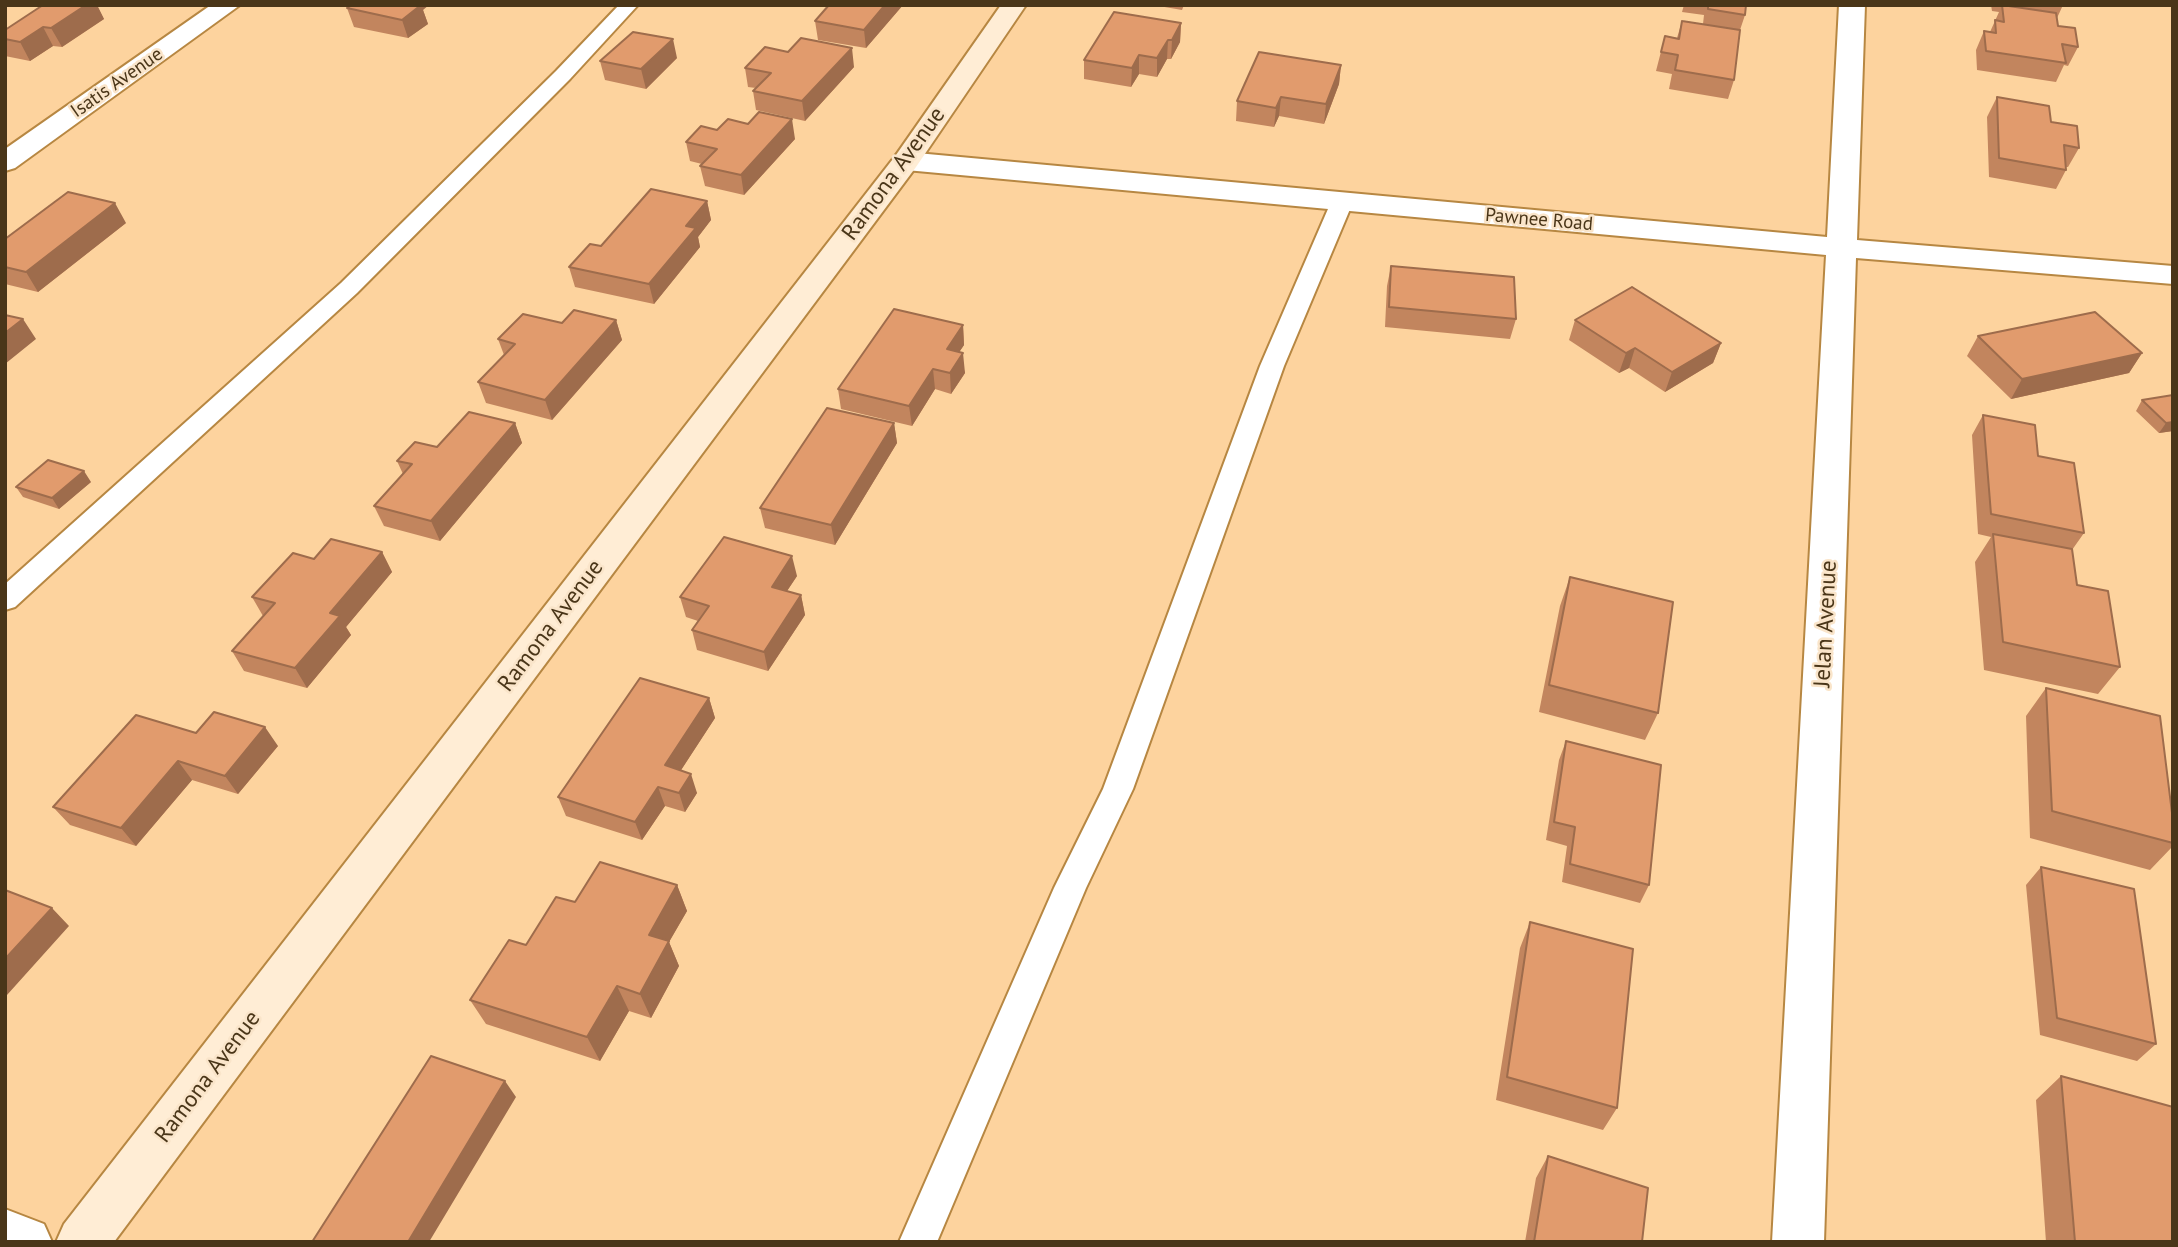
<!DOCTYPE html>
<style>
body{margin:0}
#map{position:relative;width:2178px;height:1247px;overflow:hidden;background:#fdd39e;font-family:"PT Sans",sans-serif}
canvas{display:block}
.frame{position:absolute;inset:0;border:7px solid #4a3619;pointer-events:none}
</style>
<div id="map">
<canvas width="2178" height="1247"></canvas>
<div class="frame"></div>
</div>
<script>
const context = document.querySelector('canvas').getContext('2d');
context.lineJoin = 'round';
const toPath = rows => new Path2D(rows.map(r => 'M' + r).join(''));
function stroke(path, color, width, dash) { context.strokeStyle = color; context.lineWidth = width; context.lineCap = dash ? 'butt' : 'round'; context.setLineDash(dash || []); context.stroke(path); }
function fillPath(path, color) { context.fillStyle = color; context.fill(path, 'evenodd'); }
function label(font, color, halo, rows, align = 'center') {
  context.font = font + ' "PT Sans",sans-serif'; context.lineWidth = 5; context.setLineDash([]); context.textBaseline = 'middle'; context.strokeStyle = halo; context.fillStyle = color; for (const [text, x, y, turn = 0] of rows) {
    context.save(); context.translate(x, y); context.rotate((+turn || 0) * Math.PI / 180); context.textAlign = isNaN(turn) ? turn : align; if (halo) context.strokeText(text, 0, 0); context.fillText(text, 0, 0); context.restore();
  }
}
const lane = toPath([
 [619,5,638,5,570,79,357,293,15,607,5,610,5,584,341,283,556,71,619,5],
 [1342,196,1350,197,1353,202,1284,366,1133,789,1086,888,937,1242,899,1242,1054,888,1103,789,1260,366,1331,202,1334,197,1342,196]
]);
const street = toPath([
 [211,5,240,5,15,168,5,171,5,149,211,5],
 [1839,5,1865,5,1857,240,2173,266,2173,284,1856,258,1824,1242,1772,1242,1826,255,906,170,896,167,892,161,896,155,906,152,1827,237,1839,5],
 [5,1209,44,1224,52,1242,5,1242,5,1209]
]);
const secondary = toPath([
 [1001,5,1026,5,916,167,114,1242,56,1242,64,1224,896,155,1001,5]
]);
const wall = toPath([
 [43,5,97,5,104,19,62,47,53,46,30,61,5,56,5,30],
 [829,5,903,5,866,48,818,40,815,21],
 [1153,5,1184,5,1182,10],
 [1684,5,1746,5,1745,15,1740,30,1734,80,1728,99,1669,89,1672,74,1656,71,1665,36,1677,38,1682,21,1703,24,1704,15,1682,12],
 [1991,5,2063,5,2057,18,2058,26,2078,47,2068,66,2064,65,2056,82,1977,70,1976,50,1984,31,1990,32,1999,12,1992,11],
 [347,8,423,10,428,24,408,38,354,27],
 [1181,23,1180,42,1171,59,1167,59,1157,77,1139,74,1131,87,1084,79,1084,60],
 [677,58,646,89,605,80,600,61],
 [1341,65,1339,84,1324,124,1279,116,1274,127,1236,121,1237,101],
 [854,67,805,121,756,110,753,91,756,88,748,87,745,68],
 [1997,97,2051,122,2079,148,2068,167,2066,167,2066,170,2056,189,1989,177,1987,117],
 [717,130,795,139,744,195,705,186,700,166,702,164,690,161,686,142],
 [707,201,711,220,698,237,700,247,654,304,575,287,569,267,601,246],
 [126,223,38,292,5,284,5,239],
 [1391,266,1516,319,1510,339,1385,327,1387,286],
 [616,320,622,340,552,420,486,403,478,382,504,355,498,339,562,323],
 [1575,320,1721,343,1713,363,1665,392,1629,368,1619,373,1569,340],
 [963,325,964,345,959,352,965,373,951,394,935,389,912,426,841,409,838,389],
 [1978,336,2142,353,2129,373,2011,399,1967,356],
 [2142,400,2173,431,2159,433,2136,411],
 [1983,415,2038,456,2084,533,2072,550,2077,585,2120,667,2098,694,1984,670,1975,562,1991,537,1978,534,1972,435],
 [515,423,522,443,440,541,384,526,374,506,403,474,397,461],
 [894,423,897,443,835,545,765,528,760,508],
 [91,482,59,509,23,497,16,487],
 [382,552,392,572,346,627,351,635,307,688,244,671,232,651,263,616,252,597,314,559],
 [797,576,787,591,801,595,805,615,768,671,697,650,692,630,698,621,686,617,680,597],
 [1570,577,1658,713,1645,740,1539,712,1560,606],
 [2046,688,2173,821,2173,846,2150,870,2030,838,2026,716],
 [709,698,715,718,681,770,697,793,685,812,665,806,642,840,566,816,558,797],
 [196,733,278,746,238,794,192,780,136,846,70,825,53,807],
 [1566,741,1649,885,1640,903,1562,882,1567,846,1546,840,1559,760],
 [2041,867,2156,1044,2137,1061,2040,1035,2026,885],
 [677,885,687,911,669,942,679,966,651,1018,629,1011,600,1061,486,1024,470,1000,526,945,575,902],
 [1530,922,1617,1108,1603,1130,1496,1100,1520,948],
 [2061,1076,2173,1242,2046,1242,2036,1100],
 [1548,1156,1642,1242,1525,1242,1536,1178]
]);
const shadedWall = toPath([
 [86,5,97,5,104,19,62,47,51,28],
 [405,5,429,5,423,10,428,24,408,38,402,20],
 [885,5,903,5,866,48,864,30],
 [1181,23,1180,42,1171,59,1172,40],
 [43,27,53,46,30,61,20,42],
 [673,39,677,58,646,89,641,69],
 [1168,40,1167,59,1157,77,1157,58],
 [852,48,854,67,805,121,802,101],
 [1139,55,1139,74,1131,87,1132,68],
 [1341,65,1339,84,1324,124,1326,104],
 [1281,97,1279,116,1274,127,1276,108],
 [792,119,795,139,744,195,741,175],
 [707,201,711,220,698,237,700,247,654,304,649,284,686,226],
 [115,203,126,223,38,292,26,272],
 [23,319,36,339,5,364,5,333],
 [616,320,622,340,552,420,545,400],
 [963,325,964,345,948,369,947,349],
 [1721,343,1713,363,1665,392,1672,372],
 [1635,348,1629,368,1619,373,1626,353],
 [963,353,965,373,951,394,950,373],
 [2142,353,2129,373,2011,399,2022,379],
 [933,369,935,389,912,426,909,406],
 [2173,422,2173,431,2159,433,2166,423],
 [515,423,522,443,440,541,431,521],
 [894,423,897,443,835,545,831,525],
 [84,471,91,482,59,509,52,498],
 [382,552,392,572,346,627,351,635,307,688,295,668,330,613],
 [792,556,797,576,777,606,772,587],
 [801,595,805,615,768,671,764,652],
 [709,698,715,718,672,784,665,765],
 [265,727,278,746,238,794,225,776],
 [178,761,192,780,136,846,121,828],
 [691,774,697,793,685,812,679,793],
 [658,787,665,806,642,840,635,822],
 [677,885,687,911,669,942,679,966,651,1018,640,994,649,935],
 [52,908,69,926,7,995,5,994,5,959],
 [617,986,629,1011,600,1061,587,1037],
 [505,1081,516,1097,429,1242,408,1242]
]);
const building = toPath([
 [43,5,86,5,51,28,43,27,20,42,5,39,5,30,43,5],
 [351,5,421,5,402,20,347,8,351,5],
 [829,5,885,5,864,30,815,21,829,5],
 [1708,5,1746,5,1745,15,1708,9,1708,5],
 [2002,5,2056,13,2058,26,2075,28,2078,47,2062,44,2066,63,1986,51,1984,31,1996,33,1995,20,2004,22,2002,5],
 [1114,12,1181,23,1172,40,1168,40,1157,58,1139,55,1132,68,1084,60,1114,12],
 [1682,21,1740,30,1734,80,1675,70,1678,55,1661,52,1665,36,1679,39,1682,21],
 [633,32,673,39,641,69,600,61,633,32],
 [801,38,852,48,802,101,753,91,771,73,745,68,765,47,788,52,801,38],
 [1259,52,1341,65,1326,104,1281,97,1276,108,1237,101,1259,52],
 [1997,97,2049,106,2051,122,2077,126,2079,148,2064,145,2066,170,1999,158,1997,97],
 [759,112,792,119,741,175,700,166,717,149,686,142,701,126,717,130,728,119,748,124,759,112],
 [651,189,707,201,686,226,696,228,649,284,569,267,590,244,601,246,651,189],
 [68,192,115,203,26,272,5,267,5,239,68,192],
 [1391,266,1514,277,1516,319,1389,307,1391,266],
 [1632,287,1721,343,1672,372,1635,348,1626,353,1575,320,1632,287],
 [894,309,963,325,947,349,963,353,950,373,933,369,909,406,838,389,894,309],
 [574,310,616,320,545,400,478,382,515,344,498,339,523,314,562,323,574,310],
 [2095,312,2142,353,2022,379,1978,336,2095,312],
 [5,315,23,319,5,333,5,315],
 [2173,395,2173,422,2166,423,2142,400,2173,395],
 [827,408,894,423,831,525,760,508,827,408],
 [469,412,515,423,431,521,374,506,412,464,397,461,415,442,437,447,469,412],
 [1983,415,2035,425,2038,456,2074,463,2084,533,1991,514,1983,415],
 [48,460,84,471,52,498,16,487,48,460],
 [1993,534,2072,549,2077,585,2108,591,2120,667,2003,642,1993,534],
 [724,537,792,556,772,587,801,595,764,652,692,630,709,606,680,597,724,537],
 [331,539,382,552,330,613,340,616,295,668,232,651,275,603,252,597,293,553,314,559,331,539],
 [1570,577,1673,602,1658,713,1549,685,1570,577],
 [640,678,709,698,665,765,691,774,679,793,658,787,635,822,558,797,640,678],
 [2046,688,2160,716,2173,821,2173,843,2052,811,2046,688],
 [214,712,265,727,225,776,178,761,121,828,53,807,136,715,196,733,214,712],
 [1566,741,1661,765,1649,885,1570,864,1575,827,1554,822,1566,741],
 [600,862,677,885,649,935,669,941,640,994,617,986,587,1037,470,1000,509,940,526,945,556,897,575,902,600,862],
 [2041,867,2134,889,2156,1044,2057,1018,2041,867],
 [5,890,52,908,5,959,5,890],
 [1530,922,1633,949,1617,1108,1507,1077,1530,922],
 [431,1056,505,1081,408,1242,312,1242,431,1056],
 [2061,1076,2173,1107,2173,1242,2075,1242,2061,1076],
 [1548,1156,1648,1188,1642,1242,1534,1242,1548,1156]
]);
const farStreetnames = [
 ["Isatis Avenue",117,83,-35],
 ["Pawnee Road",1539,220,5]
];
const streetNames = [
 ["Ramona Avenue",894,174,-54],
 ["Jelan Avenue",1826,624,-87],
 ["Ramona Avenue",551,626,-53],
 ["Ramona Avenue",208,1077,-53]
];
stroke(lane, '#b78742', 4);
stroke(street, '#b78742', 4);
stroke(secondary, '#b78742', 4);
fillPath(lane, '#fff');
fillPath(street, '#fff');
fillPath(secondary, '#ffedd5');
fillPath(wall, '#c2855e');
fillPath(shadedWall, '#9e6c4c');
fillPath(building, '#e19b6d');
stroke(building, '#9e6c4c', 2);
label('19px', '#4a3619', '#fae5ca', farStreetnames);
label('23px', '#4a3619', '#fae5ca', streetNames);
</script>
